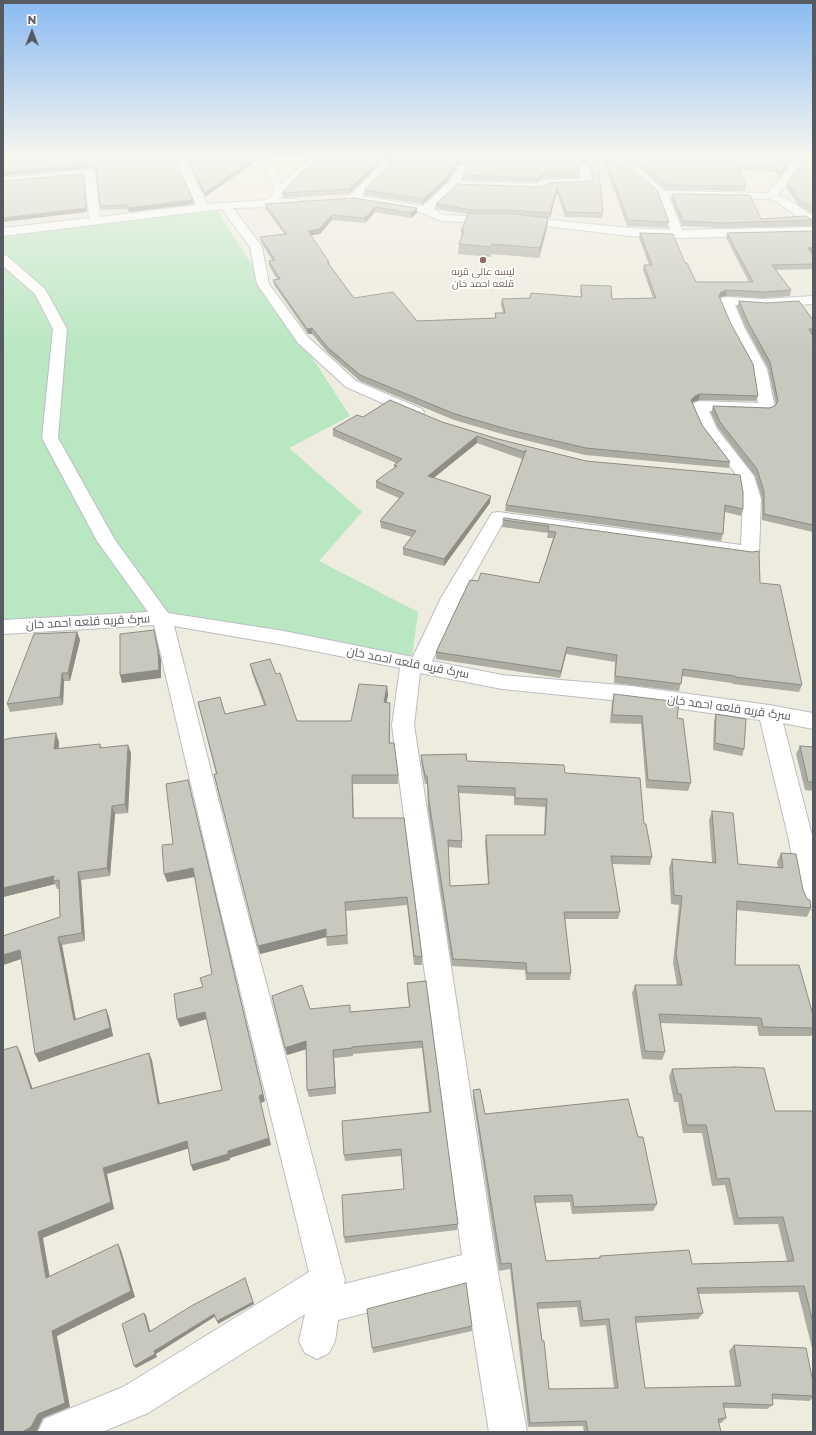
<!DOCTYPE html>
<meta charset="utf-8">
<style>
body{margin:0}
#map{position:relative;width:816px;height:1435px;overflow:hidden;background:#edecde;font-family:Montserrat,sans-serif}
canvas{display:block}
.frame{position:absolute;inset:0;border:4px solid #585a61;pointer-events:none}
.north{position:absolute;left:12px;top:12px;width:40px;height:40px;-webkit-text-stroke:3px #fff;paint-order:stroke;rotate:0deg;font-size:11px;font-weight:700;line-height:16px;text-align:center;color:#585a61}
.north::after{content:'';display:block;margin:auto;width:14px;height:18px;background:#585a61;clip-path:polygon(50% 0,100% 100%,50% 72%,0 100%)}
</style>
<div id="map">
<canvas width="816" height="1435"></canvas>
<div class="frame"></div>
<div class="north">N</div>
</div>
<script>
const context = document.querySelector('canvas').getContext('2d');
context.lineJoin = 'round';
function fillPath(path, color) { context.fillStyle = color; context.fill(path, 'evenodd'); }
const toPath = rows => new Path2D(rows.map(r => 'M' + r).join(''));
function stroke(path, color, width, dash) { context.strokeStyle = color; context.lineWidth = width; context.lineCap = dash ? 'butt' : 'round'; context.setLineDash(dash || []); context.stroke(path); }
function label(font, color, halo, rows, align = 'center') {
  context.font = font + ' Montserrat,Cairo,sans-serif'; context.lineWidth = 3.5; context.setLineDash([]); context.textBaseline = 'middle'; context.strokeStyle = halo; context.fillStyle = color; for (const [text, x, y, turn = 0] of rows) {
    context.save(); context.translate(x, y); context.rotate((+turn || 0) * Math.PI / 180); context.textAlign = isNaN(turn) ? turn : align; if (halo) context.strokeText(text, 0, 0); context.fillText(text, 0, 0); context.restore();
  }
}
const green = toPath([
 [217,211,350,416,289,448,362,512,319,561,418,612,411,664,162,619,3,627,3,233]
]);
const minor = toPath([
 [3,154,30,154,25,157,3,158,3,154],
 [258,154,268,154,282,184,292,173,315,154,326,154,300,177,279,199,296,199,300,200,302,202,300,204,269,207,233,208,262,247,269,284,308,337,356,381,422,409,424,412,422,415,416,417,410,415,346,387,298,343,257,284,250,247,222,209,3,236,3,228,89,218,85,176,3,184,3,178,90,169,94,170,95,172,100,217,196,205,176,161,181,158,186,161,207,204,267,200,275,191,258,154],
 [593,154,607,154,618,157,641,170,665,191,767,193,783,176,797,156,795,154,807,154,808,155,791,180,777,195,784,197,813,216,813,224,796,216,776,201,769,199,669,197,682,230,813,227,813,235,677,238,629,236,513,222,486,223,441,221,423,213,350,201,344,198,346,196,350,195,384,162,388,161,393,164,392,166,361,196,423,206,449,182,458,166,462,165,467,168,460,181,538,184,540,181,544,180,581,179,579,168,584,165,589,168,592,182,591,184,548,186,547,188,540,190,456,187,433,209,443,215,486,217,513,216,629,228,670,230,662,206,657,195,645,183,633,174,610,161,594,156,593,154],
 [3,255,7,256,45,289,67,329,58,438,115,540,168,613,284,631,413,657,441,598,492,513,498,512,741,545,743,499,738,477,702,430,691,406,694,403,699,401,758,403,753,369,731,329,719,301,721,298,726,297,764,299,813,296,813,304,764,307,735,305,745,329,767,369,775,408,772,411,767,413,709,411,717,429,754,476,761,499,759,552,757,556,750,558,503,523,461,598,432,661,502,675,631,686,769,705,813,713,813,729,783,723,813,839,813,910,804,907,800,899,789,840,760,720,631,702,502,689,420,673,414,725,497,1267,527,1432,489,1432,466,1287,338,1320,335,1341,329,1353,317,1359,305,1353,299,1341,305,1314,148,1413,102,1432,38,1432,44,1419,123,1387,309,1272,218,900,154,625,3,634,3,620,148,612,97,541,42,438,53,329,35,294,3,266,3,255],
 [174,626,284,645,400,668,392,725,462,1255,344,1284,345,1280,244,900,174,626]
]);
const wall = toPath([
 [26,154,258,154,259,159,205,197,187,160,180,157,175,161,193,200,194,204,129,212,128,209,101,210,96,171,94,169,24,155],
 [323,154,597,154,603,213,602,218,565,217,557,192,550,218,548,218,547,228,539,258,491,254,491,257,458,254,459,244,461,240,461,231,468,214,435,209,436,204,540,187,592,181,593,179,590,168,585,164,579,167,580,173,579,178,544,178,540,180,537,182,462,180,463,175,467,166,463,164,458,165,448,181,423,204,364,195,364,190,393,162,388,160,383,161,349,194,283,198,282,193],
 [611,154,796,154,795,156,779,178,775,172,739,170,746,186,745,191,666,190,642,169,619,156],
 [808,154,813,154,813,214,798,205,786,187,787,183],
 [604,155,669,222,668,228,627,226,603,160],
 [672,194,761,219,813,220,813,226,721,228,682,226,671,199],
 [353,198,417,213,411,218,375,212,365,223,332,220,320,234,311,235,329,262,330,265,354,298,417,321,495,318,495,313,503,313,501,304,502,299,581,297,580,291,581,285,612,299,653,298,643,270,644,265,649,265,639,238,640,233,685,263,696,282,749,282,726,238,727,233,813,231,813,252,810,252,813,256,813,269,776,270,791,290,790,296,764,298,726,296,720,298,758,396,756,401,699,400,693,402,692,403,702,425,730,462,729,468,585,455,509,436,454,420,360,381,328,353,312,334,308,334,274,285,273,280,277,279,269,266,269,261,272,260,261,242,260,237,284,234,266,209,265,204],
 [739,301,813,320,813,532,762,520,762,499,755,476,718,428,711,413,713,406,769,408,775,406,776,405,768,368,746,328,737,307],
 [363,417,442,422,498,439,743,509,741,516,725,512,723,534,721,541,505,511,506,505,522,459,477,443,434,478,490,503,444,566,403,555,403,548,412,537,381,528,380,521,399,498,376,488,376,481,394,469,394,465,396,463,333,436,333,429],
 [503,520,752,552,760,583,802,685,799,692,733,684,732,683,682,676,679,691,614,683,615,662,566,654,560,678,436,659,436,652,539,583,553,538,547,538,548,533,502,527],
 [77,632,80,640,70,681,64,681,63,705,10,712,7,704],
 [250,664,276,674,297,721,351,721,387,686,388,695,386,702,390,712,390,743,398,775,398,784,353,784,354,818,404,818,422,957,422,965,414,965,407,905,346,911,348,944,327,946,326,937,260,954,216,783,214,774,216,774,198,702,225,714,264,705,252,673],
 [614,694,677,718,691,783,688,791,646,788,641,724,610,723,612,702],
 [716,714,744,749,742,756,713,750,714,721],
 [59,742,58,749,100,744,102,748,131,753,128,813,115,814,110,876,81,880,85,941,62,945,76,1019,106,1009,109,1017,113,1036,39,1062,35,1054,21,959,3,965,3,936,60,917,59,889,57,889,55,884,3,897],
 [800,746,813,747,813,791,805,790,796,754],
 [421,755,467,761,565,773,644,824,652,857,650,865,612,864,620,912,618,919,565,919,571,973,570,980,526,980,525,970,452,966,428,809,427,784,425,784,421,762],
 [459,793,514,796,514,805,545,807,544,835,486,835,485,843,488,884,450,886,448,847,462,848,462,841],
 [712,811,738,864,778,868,777,862,781,853,803,890,811,908,807,917,736,910,735,965,813,1015,813,1033,811,1036,759,1036,757,1026,660,1023,665,1052,662,1060,642,1059,632,993,635,985,677,985,673,963,679,905,671,904,669,868,672,859,712,862,709,820],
 [426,981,458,1224,457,1230,345,1243,344,1237,404,1189,401,1156,345,1161,344,1155,429,1112,422,1048,353,1054,353,1056,334,1058,336,1094,309,1097,307,1090,306,1049,287,1055,272,996,310,1009,350,1012,409,1007,407,990,407,983],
 [672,1069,775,1111,813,1111,813,1348,812,1348,798,1292,699,1294,703,1313,698,1319,636,1323,645,1388,735,1386,729,1351,734,1345,813,1382,813,1398,809,1401,772,1399,773,1405,767,1409,724,1408,726,1418,721,1423,719,1423,721,1432,584,1432,583,1426,528,1427,510,1269,499,1271,473,1098,473,1090,485,1114,657,1204,653,1211,572,1214,570,1202,535,1203,546,1261,599,1258,600,1256,692,1264,787,1261,778,1224,734,1225,725,1185,712,1186,702,1133,683,1133,678,1102,674,1102,669,1077],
 [577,1307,580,1327,606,1325,614,1388,549,1389,538,1309],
 [367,1309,472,1326,472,1331,373,1353]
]);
const shadedWall = toPath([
 [179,154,180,154,180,157,175,162,174,158],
 [795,154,796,154,795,156,779,178,780,173],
 [258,155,259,159,205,197,205,193],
 [388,155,388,160,383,161,349,194,349,189,383,156],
 [463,159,463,164,458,165,448,181,423,204,423,199,458,160],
 [585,159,585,164,578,167,578,163],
 [89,164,90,168,3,176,3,172],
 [83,174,87,212,3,222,3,218],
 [544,174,544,178,540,180,537,182,538,178,540,175],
 [557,188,557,192,550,218,550,213],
 [193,200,194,204,129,212,128,208],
 [375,207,375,212,365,223,365,218],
 [417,208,417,213,411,218,411,213],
 [332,215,332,220,320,234,308,236,308,231],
 [548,218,547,228,539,258,540,248],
 [813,247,813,252,806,253,808,248],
 [727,290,726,296,720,297,718,302,719,296,721,292],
 [312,328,312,334,308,334,307,329],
 [700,394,699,400,693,402,690,406,691,400,695,396],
 [477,436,477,443,427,483,428,476],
 [491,496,490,503,444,566,444,559],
 [154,630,161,660,161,678,122,683,120,675],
 [77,632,80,640,70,681,68,673],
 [567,647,566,654,560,678,561,671],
 [62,673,64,681,63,705,60,697],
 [387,686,388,695,385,711,384,702],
 [56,733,59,742,58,758,54,749],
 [128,745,131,753,128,813,125,804],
 [188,780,265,1101,261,1103,271,1145,230,1158,230,1160,193,1171,191,1165,228,1151,269,1138],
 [112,806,115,814,110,876,107,868],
 [193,868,195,877,167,882,164,874],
 [78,872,81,880,85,941,82,933],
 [54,876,53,881,55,884,3,897,3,888],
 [326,929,327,937,260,954,258,946],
 [58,937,62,945,77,1027,74,1020],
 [20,950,24,958,3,965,3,955],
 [106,1009,109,1017,113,1036,39,1062,35,1054],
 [205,1012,207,1019,180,1027,177,1019],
 [306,1041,307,1049,287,1055,285,1048],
 [17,1046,21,1054,35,1096,31,1089],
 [333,1050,334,1058,336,1094,335,1087],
 [149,1053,152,1060,161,1111,158,1104],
 [187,1141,190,1148,107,1174,114,1209,43,1238,51,1284,46,1278,38,1232,103,1168],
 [118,1244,121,1250,135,1297,57,1336,70,1407,43,1418,37,1431,35,1432,22,1432,52,1331],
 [245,1278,254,1304,218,1324,217,1321],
 [144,1313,146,1315,151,1334,149,1332],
 [214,1314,216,1316,156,1354,157,1357,136,1368,134,1366,154,1351]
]);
const building = toPath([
 [26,154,179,154,174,158,193,200,128,208,127,205,100,206,96,168,94,165,89,164,3,172,3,155,24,155,26,154],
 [181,154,258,154,258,155,205,193,187,156,181,154],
 [323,154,597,154,603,213,566,212,557,188,550,213,513,210,472,210,436,204,457,184,540,187,549,183,592,181,594,177,591,163,585,159,578,163,580,173,544,174,540,175,538,178,463,175,469,163,463,159,458,160,448,176,423,199,364,190,393,162,394,158,388,155,383,156,349,189,282,193,301,173,323,154],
 [624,154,795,154,780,173,776,167,737,165,746,186,666,185,643,164,624,154],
 [809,154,813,154,813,208,800,200,787,183,809,154],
 [604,155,633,169,657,190,669,222,628,220,604,155],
 [83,174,86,208,3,218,3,181,83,174],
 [672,194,750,195,761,219,805,216,813,220,722,223,683,221,672,194],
 [353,198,417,208,411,213,375,207,365,218,332,215,319,229,308,231,329,262,327,262,354,298,393,292,417,321,496,318,495,313,505,313,502,299,530,298,531,293,582,297,581,285,611,286,612,299,656,298,644,265,652,265,640,233,673,234,685,263,687,263,696,282,753,282,727,233,813,231,813,247,808,248,813,256,813,264,772,265,791,290,765,292,727,290,721,292,719,296,731,324,753,364,758,396,700,394,695,396,691,400,702,425,730,462,586,448,510,430,455,414,360,375,327,347,312,328,307,329,273,280,280,279,269,261,275,260,260,237,287,234,265,204,353,198],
 [468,214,514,214,548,218,540,248,492,244,491,247,459,244,464,231,461,231,468,214],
 [739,301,766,303,799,301,813,320,813,329,809,329,813,336,813,525,764,514,764,492,757,469,720,422,713,406,769,408,775,406,778,401,770,362,748,322,739,301],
 [390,400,442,422,498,439,586,461,740,475,743,492,743,509,725,505,723,534,506,505,526,450,524,452,477,436,428,476,491,496,444,559,403,548,416,531,380,521,404,493,376,481,397,466,394,465,402,459,333,429,357,415,363,417,390,400],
 [504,518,752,552,759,551,760,583,780,585,802,685,735,677,735,676,683,669,681,684,615,676,617,655,567,647,561,671,436,652,470,580,478,581,481,573,539,583,556,532,548,531,549,526,503,520,504,518],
 [154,630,158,651,159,670,120,675,120,634,154,630],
 [77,632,68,673,62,673,60,697,7,704,34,634,77,632],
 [270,659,276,674,280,673,297,721,351,721,359,684,387,686,384,702,390,703,389,743,394,743,398,775,352,775,353,818,404,818,422,957,414,956,407,897,345,902,347,935,326,937,326,929,258,946,214,774,217,774,198,702,220,697,225,714,266,705,250,664,270,659],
 [614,694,679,702,677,718,683,719,691,783,648,780,642,716,612,715,614,694],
 [716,714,746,719,744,749,715,743,716,714],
 [56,733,54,749,100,744,100,748,128,745,125,804,112,806,107,868,78,872,82,933,58,937,74,1020,106,1009,110,1028,35,1054,20,950,3,955,3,936,60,917,59,880,53,881,54,876,3,888,3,740,11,738,56,733],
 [800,746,813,747,813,782,808,782,800,746],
 [466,754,467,761,564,765,565,773,640,778,644,824,646,824,652,857,611,856,620,912,564,912,571,973,527,973,526,963,453,959,429,801,427,776,425,776,421,755,466,754],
 [458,786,515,788,515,798,547,799,545,835,486,835,489,884,450,886,448,840,462,841,458,786],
 [188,780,263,1094,259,1096,269,1138,228,1151,228,1154,191,1165,187,1141,103,1168,111,1202,38,1232,46,1278,118,1244,131,1291,52,1331,65,1403,38,1414,31,1427,22,1432,3,1432,3,1050,17,1046,31,1089,149,1053,158,1104,222,1090,205,1012,177,1019,174,994,203,987,200,978,212,974,193,868,164,874,162,845,173,844,166,784,188,780],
 [712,811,733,813,738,864,783,868,781,853,796,854,803,890,807,899,810,900,811,908,737,901,735,965,799,965,813,1015,813,1028,763,1027,761,1018,659,1014,665,1052,645,1051,635,985,682,985,676,954,682,896,674,895,672,859,716,863,712,811],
 [426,981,458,1224,344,1237,342,1195,404,1189,401,1149,344,1155,342,1121,431,1112,422,1041,352,1047,352,1048,333,1050,335,1087,307,1090,306,1041,285,1048,272,996,302,985,310,1009,350,1005,350,1012,410,1007,407,983,426,981],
 [735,1067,764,1068,775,1111,813,1111,813,1323,804,1286,697,1288,703,1313,635,1317,645,1388,741,1386,734,1345,806,1348,813,1382,813,1396,772,1394,773,1405,723,1403,726,1418,718,1419,721,1432,588,1432,586,1421,530,1423,511,1263,501,1264,473,1090,480,1089,485,1114,628,1099,638,1137,643,1137,657,1204,574,1207,572,1195,534,1196,546,1261,600,1258,600,1256,689,1250,692,1264,794,1261,783,1217,738,1218,729,1178,717,1179,706,1125,687,1125,681,1094,678,1094,672,1069,735,1067],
 [580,1301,583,1321,609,1319,618,1388,549,1389,544,1341,542,1341,537,1303,580,1301],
 [245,1278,253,1302,217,1321,214,1314,154,1351,155,1354,134,1366,122,1324,144,1313,149,1332,193,1305,245,1278],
 [466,1283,472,1326,372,1348,367,1309,466,1283]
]);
const markers = [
 [483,260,4,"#8d6e63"]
];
const farEducationnames = [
 ["لیسه عالی قریه",483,272],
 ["قلعه احمد خان",483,284]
];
const streetNames = [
 ["سرک قریه قلعه احمد خان",88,622,-3],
 ["سرک قریه قلعه احمد خان",408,663,11],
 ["سرک قریه قلعه احمد خان",729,708,8]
];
fillPath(green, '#b8e7c1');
stroke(minor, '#bcbdc4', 2);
fillPath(minor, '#fff');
fillPath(wall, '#adaca3');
fillPath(shadedWall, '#8d8c85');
fillPath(building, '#c9c8be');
stroke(building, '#8d8c85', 1);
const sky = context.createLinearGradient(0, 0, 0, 354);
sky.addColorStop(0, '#89baf1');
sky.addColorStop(0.44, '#f7f6f0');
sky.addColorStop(1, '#f7f6f000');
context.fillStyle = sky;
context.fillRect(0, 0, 816, 354);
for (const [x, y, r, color] of markers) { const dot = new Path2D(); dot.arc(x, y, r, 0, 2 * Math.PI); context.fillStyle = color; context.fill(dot); stroke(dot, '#fff', 1.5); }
label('10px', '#785e54', '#fff', farEducationnames);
label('12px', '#585a61', '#fff', streetNames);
</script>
